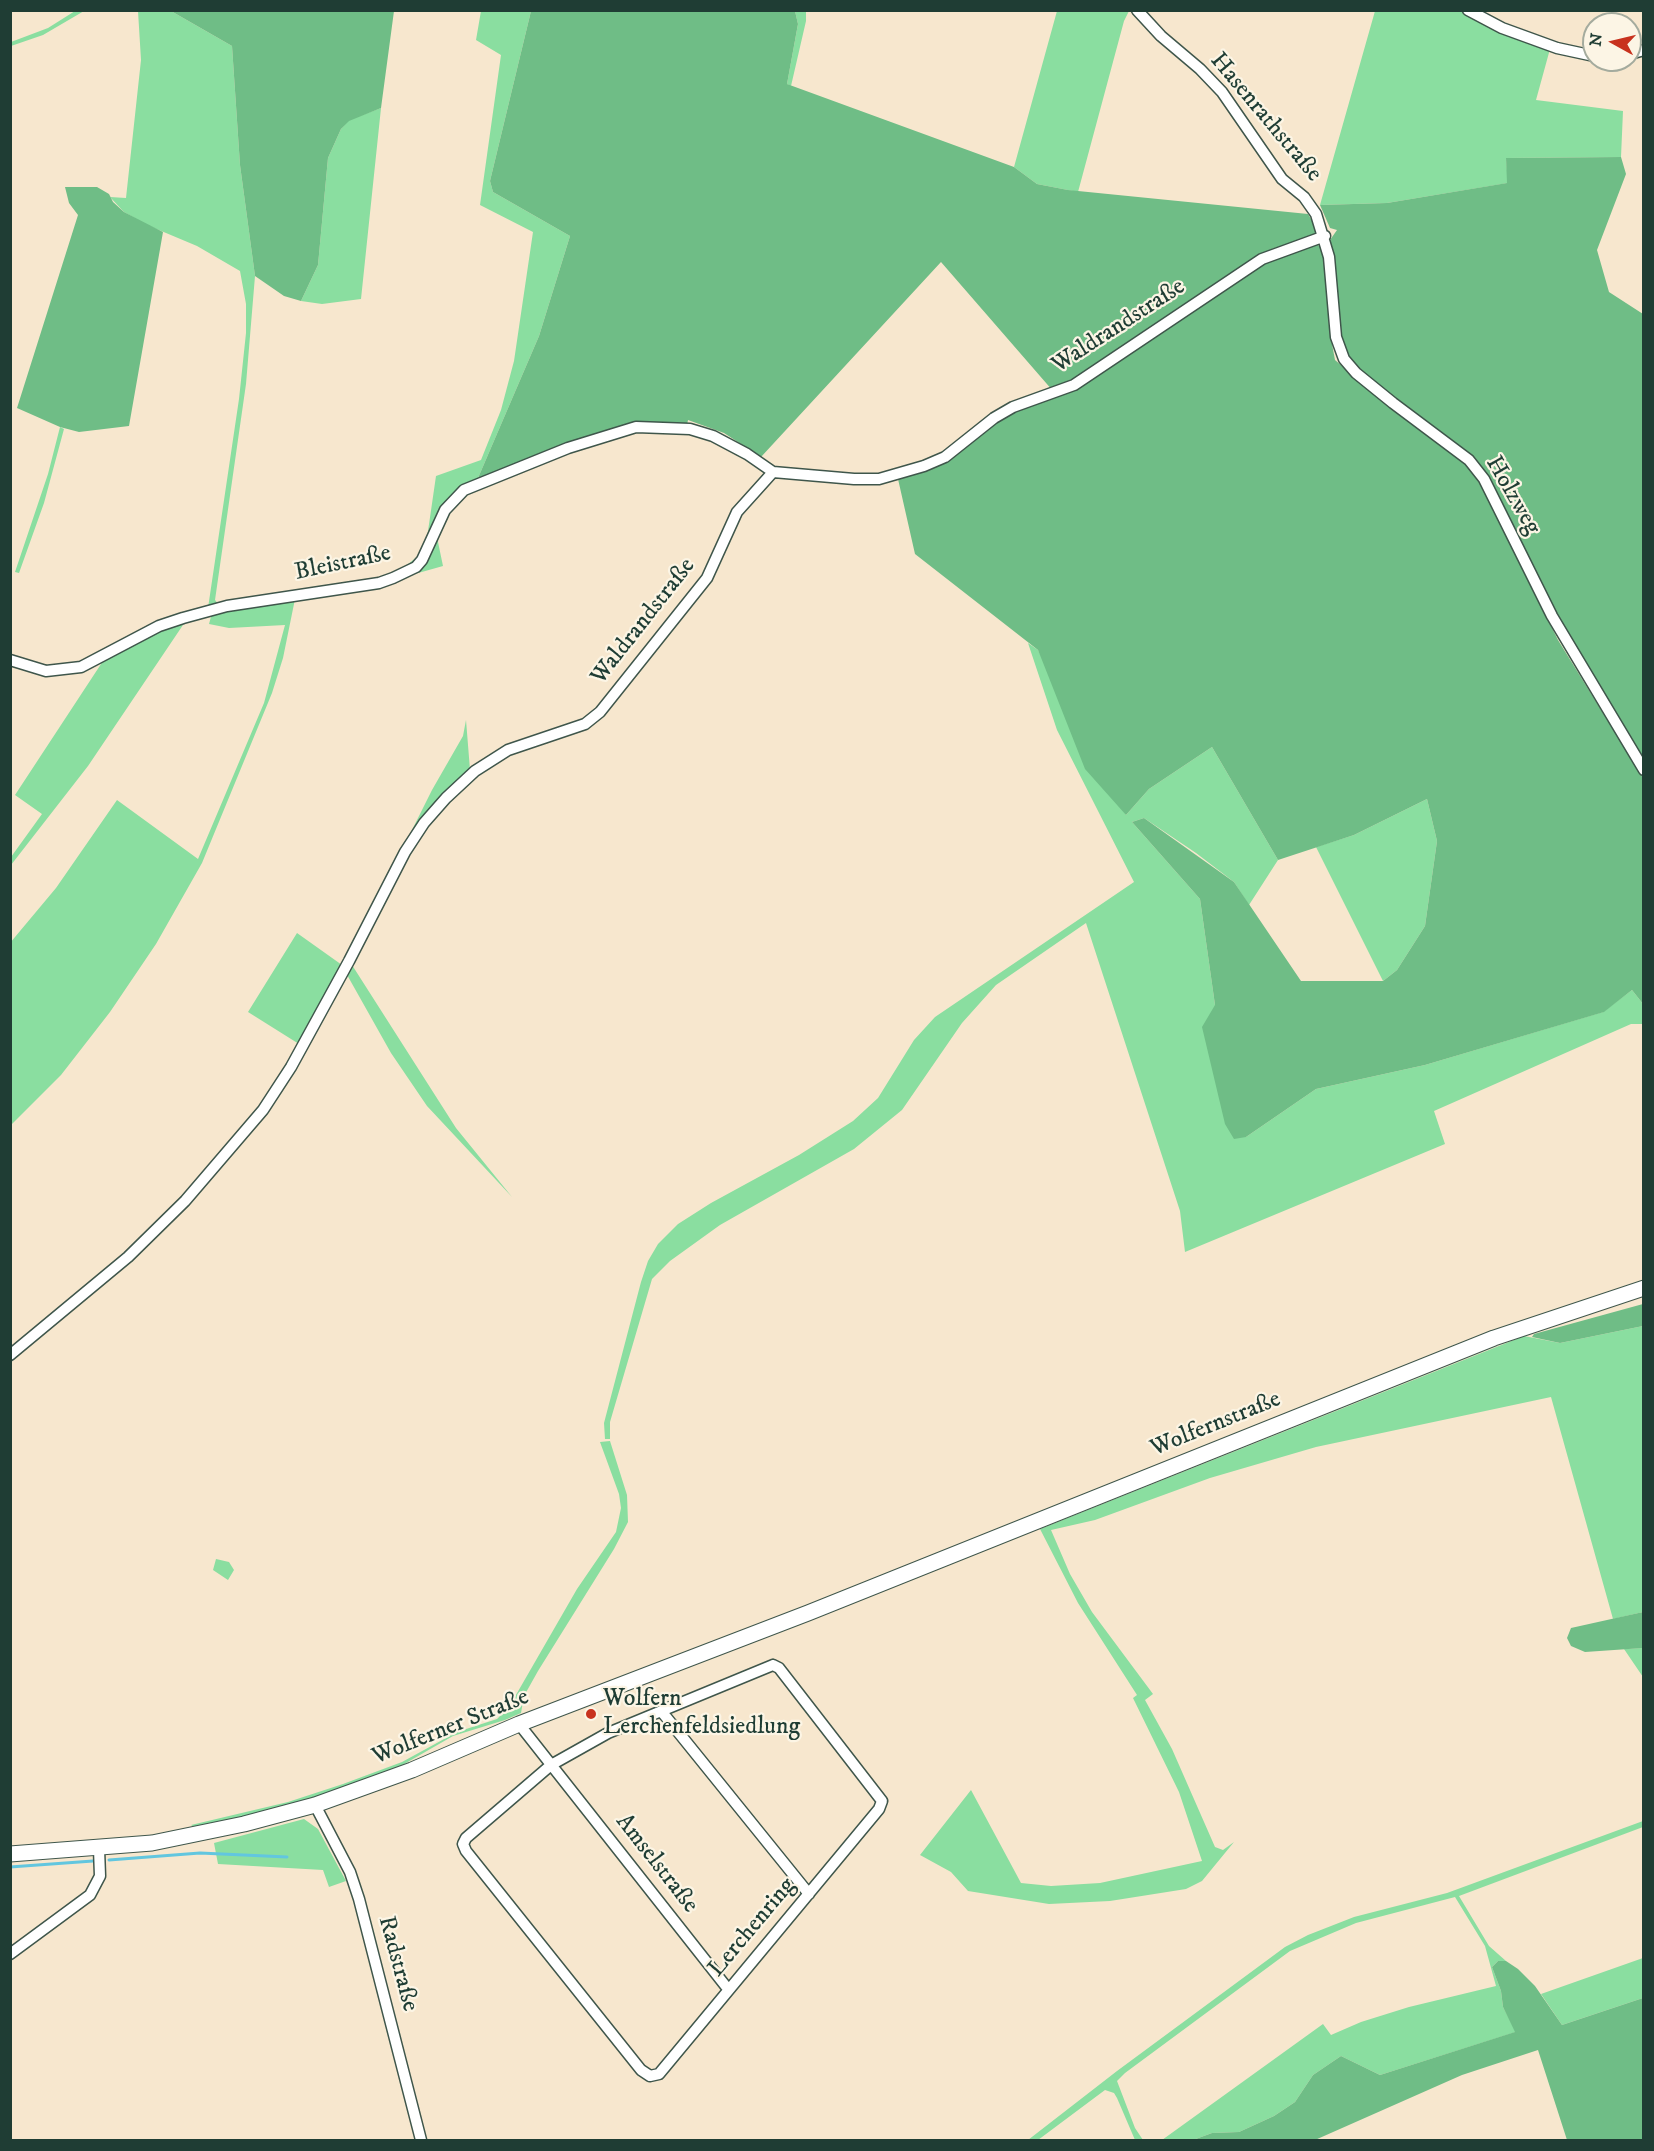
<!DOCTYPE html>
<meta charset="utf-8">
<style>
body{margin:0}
#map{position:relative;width:1654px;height:2151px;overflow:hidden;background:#f7e7ce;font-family:"IM FELL DW Pica",serif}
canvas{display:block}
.frame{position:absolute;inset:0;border:12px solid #1f3d34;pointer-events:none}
.north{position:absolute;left:1582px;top:12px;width:60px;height:60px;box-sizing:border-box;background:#fcf5e5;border:2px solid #a4ab9e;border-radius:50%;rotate:278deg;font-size:16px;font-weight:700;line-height:24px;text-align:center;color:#1f3d34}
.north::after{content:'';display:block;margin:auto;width:21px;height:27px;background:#c8321e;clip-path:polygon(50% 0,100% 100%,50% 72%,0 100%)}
</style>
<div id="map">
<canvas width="1654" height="2151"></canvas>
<div class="frame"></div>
<div class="north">N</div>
</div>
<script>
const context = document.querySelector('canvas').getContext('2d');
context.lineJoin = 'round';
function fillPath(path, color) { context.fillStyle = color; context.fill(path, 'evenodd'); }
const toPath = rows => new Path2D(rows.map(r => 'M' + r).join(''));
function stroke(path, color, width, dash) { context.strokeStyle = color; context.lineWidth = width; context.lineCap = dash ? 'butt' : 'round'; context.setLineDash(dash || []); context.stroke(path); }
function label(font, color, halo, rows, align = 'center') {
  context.font = font + ' "IM FELL DW Pica",serif'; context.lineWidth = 4.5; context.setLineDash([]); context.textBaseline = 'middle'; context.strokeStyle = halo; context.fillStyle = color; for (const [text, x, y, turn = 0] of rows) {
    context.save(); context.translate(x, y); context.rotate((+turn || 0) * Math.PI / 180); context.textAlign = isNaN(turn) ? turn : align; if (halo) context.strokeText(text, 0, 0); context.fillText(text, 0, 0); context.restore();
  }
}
const green = toPath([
 [75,11,84,11,43,35,11,46,11,42,48,28],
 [138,11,171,11,232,46,240,165,255,276,246,384,215,600,219,605,208,608,239,399,246,333,246,304,240,271,197,246,147,225,124,212,110,197,126,198,141,60],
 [481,11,531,11,490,181,493,192,570,236,539,336,478,478,461,488,416,563,402,569,418,556,427,538,436,476,481,460,501,410,514,361,533,232,480,205,501,55,476,40],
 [795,11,806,11,806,21,791,86,787,84,798,24],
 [1057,11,1129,11,1124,21,1078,192,1037,184,1014,167],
 [1375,11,1477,11,1550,49,1536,100,1623,111,1621,157,1506,158,1508,183,1387,203,1320,205],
 [381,108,361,299,322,304,301,301,318,265,328,158,341,129,349,120],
 [60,427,64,429,44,503,19,573,15,572,48,474],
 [439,530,438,542,443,566,404,577],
 [295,599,283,658,272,693,202,863,156,944,110,1012,61,1075,11,1125,10,943,56,888,117,800,198,859,264,703,285,625,229,628,209,624,212,613],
 [185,622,88,766,11,865,11,857,42,814,15,795,103,661,151,634],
 [1028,643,1038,650,1126,815,1149,789,1212,747,1278,860,1249,905,1234,882,1196,853,1144,818,1132,822,1200,899,1215,1005,1246,1137,1316,1089,1425,1065,1603,1012,1632,990,1643,1004,1643,1024,1631,1024,1434,1111,1445,1144,1185,1252,1180,1211,1086,923,996,985,962,1023,902,1110,854,1149,720,1225,670,1261,652,1279,610,1422,610,1439,605,1439,604,1423,641,1282,648,1261,658,1244,678,1224,711,1203,799,1155,853,1121,878,1098,914,1040,935,1017,1134,882,1057,730],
 [466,720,470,770,402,850,432,790,463,736],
 [1427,799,1437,841,1425,926,1397,970,1383,981,1316,847,1354,835],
 [297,933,342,965,299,1044,248,1012],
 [352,965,456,1128,512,1197,427,1106,391,1053,346,973],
 [1643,1326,1643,1612,1613,1619,1551,1397,1316,1447,1210,1478,1095,1520,1051,1530,1070,1574,1092,1612,1153,1694,1145,1700,1172,1749,1215,1847,1223,1850,1234,1842,1202,1881,1186,1889,1110,1901,1049,1904,968,1891,951,1872,920,1855,971,1790,1021,1883,1051,1886,1100,1883,1202,1861,1179,1792,1133,1698,1137,1695,1078,1603,1040,1529,1524,1336,1560,1343],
 [610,1441,627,1495,628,1522,614,1549,538,1671,524,1696,521,1713,505,1720,453,1736,399,1767,301,1802,251,1816,194,1827,191,1825,288,1802,343,1784,402,1762,457,1732,497,1719,509,1707,577,1589,616,1532,621,1508,619,1494,600,1442],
 [216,1559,229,1562,234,1570,228,1580,213,1570],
 [1643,1648,1643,1677,1624,1649],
 [304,1819,318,1829,346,1881,329,1887,323,1870,218,1864,214,1843],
 [1643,1821,1643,1827,1459,1896,1489,1946,1506,1961,1498,1961,1492,1967,1501,1991,1503,2007,1516,2032,1380,2075,1341,2056,1313,2075,1295,2102,1274,2116,1239,2132,1212,2133,1193,2140,1162,2140,1323,2024,1331,2035,1361,2022,1409,2007,1496,1986,1485,1946,1455,1897,1356,1923,1290,1951,1125,2073,1117,2081,1135,2128,1143,2140,1135,2140,1117,2098,1114,2093,1105,2090,1038,2140,1028,2140,1117,2071,1285,1947,1308,1935,1354,1917,1447,1893],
 [1643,1958,1643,1998,1562,2025,1541,1994]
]);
const forest = toPath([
 [141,11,394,11,381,108,349,121,341,129,328,158,318,265,301,301,284,296,255,276,240,165,232,46,171,11],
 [531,11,795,11,798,24,787,84,1014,167,1037,184,1068,190,1308,214,1317,229,1315,235,1272,249,1229,274,1073,380,1053,391,941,262,761,457,724,433,688,420,687,425,646,422,626,425,548,450,508,469,478,478,539,336,570,236,493,192,490,181],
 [1621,157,1626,174,1597,250,1609,292,1643,314,1643,758,1555,613,1467,453,1364,374,1347,357,1342,343,1336,305,1336,275,1330,240,1337,230,1330,228,1320,205,1387,203,1507,183,1506,158],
 [65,187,97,187,109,194,113,202,124,212,163,232,129,426,79,432,60,427,17,408,78,215,69,203],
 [1316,244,1323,248,1328,275,1329,328,1335,360,1382,400,1467,464,1479,481,1558,640,1643,778,1643,1004,1632,990,1604,1012,1425,1065,1316,1089,1246,1137,1234,1139,1225,1124,1202,1027,1215,1005,1200,899,1132,822,1144,818,1234,882,1301,981,1383,981,1397,970,1425,926,1437,841,1427,799,1354,835,1278,860,1212,747,1149,789,1126,815,1085,769,1038,650,915,554,898,479,926,469,995,420,1076,389,1265,262],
 [1643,1304,1643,1326,1560,1343,1532,1337,1534,1334],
 [1643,1612,1643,1648,1585,1652,1571,1646,1567,1638,1571,1628],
 [1498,1961,1506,1961,1518,1969,1535,1986,1562,2025,1643,1998,1643,2140,1567,2140,1538,2050,1462,2075,1315,2140,1193,2140,1212,2133,1239,2132,1274,2116,1295,2102,1313,2075,1341,2056,1380,2075,1515,2032,1503,2007,1501,1991,1492,1967]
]);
const stream = toPath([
 [109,1860,200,1853,287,1857],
 [10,1867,93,1861]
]);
const minor = toPath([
 [1137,10,1161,36,1200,69,1222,92,1282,179,1304,197,1316,214,1329,257,1336,337,1344,359,1356,373,1393,403,1469,460,1484,479,1552,616,1644,770],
 [1468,10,1502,28,1557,48,1594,56],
 [1630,54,1644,50],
 [10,660,46,671,81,667,159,626,183,618,227,606,379,583,393,578,416,567,422,560,445,510,464,490,568,448,636,427,690,429,713,436,747,454,773,472],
 [10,1355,128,1257,185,1201,263,1110,291,1067,349,961,405,852,424,823,446,798,475,771,508,750,585,724,600,712,707,578,737,512,773,472,854,479,879,479,924,466,945,457,994,418,1013,407,1074,385,1262,259,1325,236],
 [773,1665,779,1668,882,1801,879,1809,659,2074,650,2076,641,2070,466,1851,463,1844,466,1838,551,1765,608,1733,773,1665],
 [662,1712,809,1894],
 [519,1724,728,1989],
 [315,1805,350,1872,359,1899,421,2140],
 [10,1954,90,1895,100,1876,99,1849]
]);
const secondary = toPath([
 [10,1854,152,1843,244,1824,315,1805,412,1770,519,1724,808,1613,1494,1338,1644,1288]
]);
const markers = [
 [591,1714,6,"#c8321e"]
];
const streetNames = [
 ["Hasenrathstraße",1265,118,50],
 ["Waldrandstraße",1119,327,-33],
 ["Holzweg",1512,496,60],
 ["Bleistraße",343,564,-12],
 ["Waldrandstraße",644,622,-52],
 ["Wolfernstraße",1216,1425,-22],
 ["Wolferner Straße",451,1728,-22],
 ["Amselstraße",656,1864,52],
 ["Lerchenring",753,1928,-50],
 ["Radstraße",397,1964,75]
];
const poiNames = [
 ["Wolfern",603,1700],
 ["Lerchenfeldsiedlung",603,1728]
];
fillPath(green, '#8adea0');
fillPath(forest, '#6fbd86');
stroke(stream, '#62c6df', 3);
stroke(minor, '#3f564b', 13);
stroke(secondary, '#3f564b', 17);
stroke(minor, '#fff', 10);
stroke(secondary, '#fff', 15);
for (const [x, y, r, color] of markers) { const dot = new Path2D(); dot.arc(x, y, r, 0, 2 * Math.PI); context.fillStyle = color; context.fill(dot); stroke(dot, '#fcf5e5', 2); }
label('24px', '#1f3d34', '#fcf5e5', streetNames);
label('24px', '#1f3d34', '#fcf5e5', poiNames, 'left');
</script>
